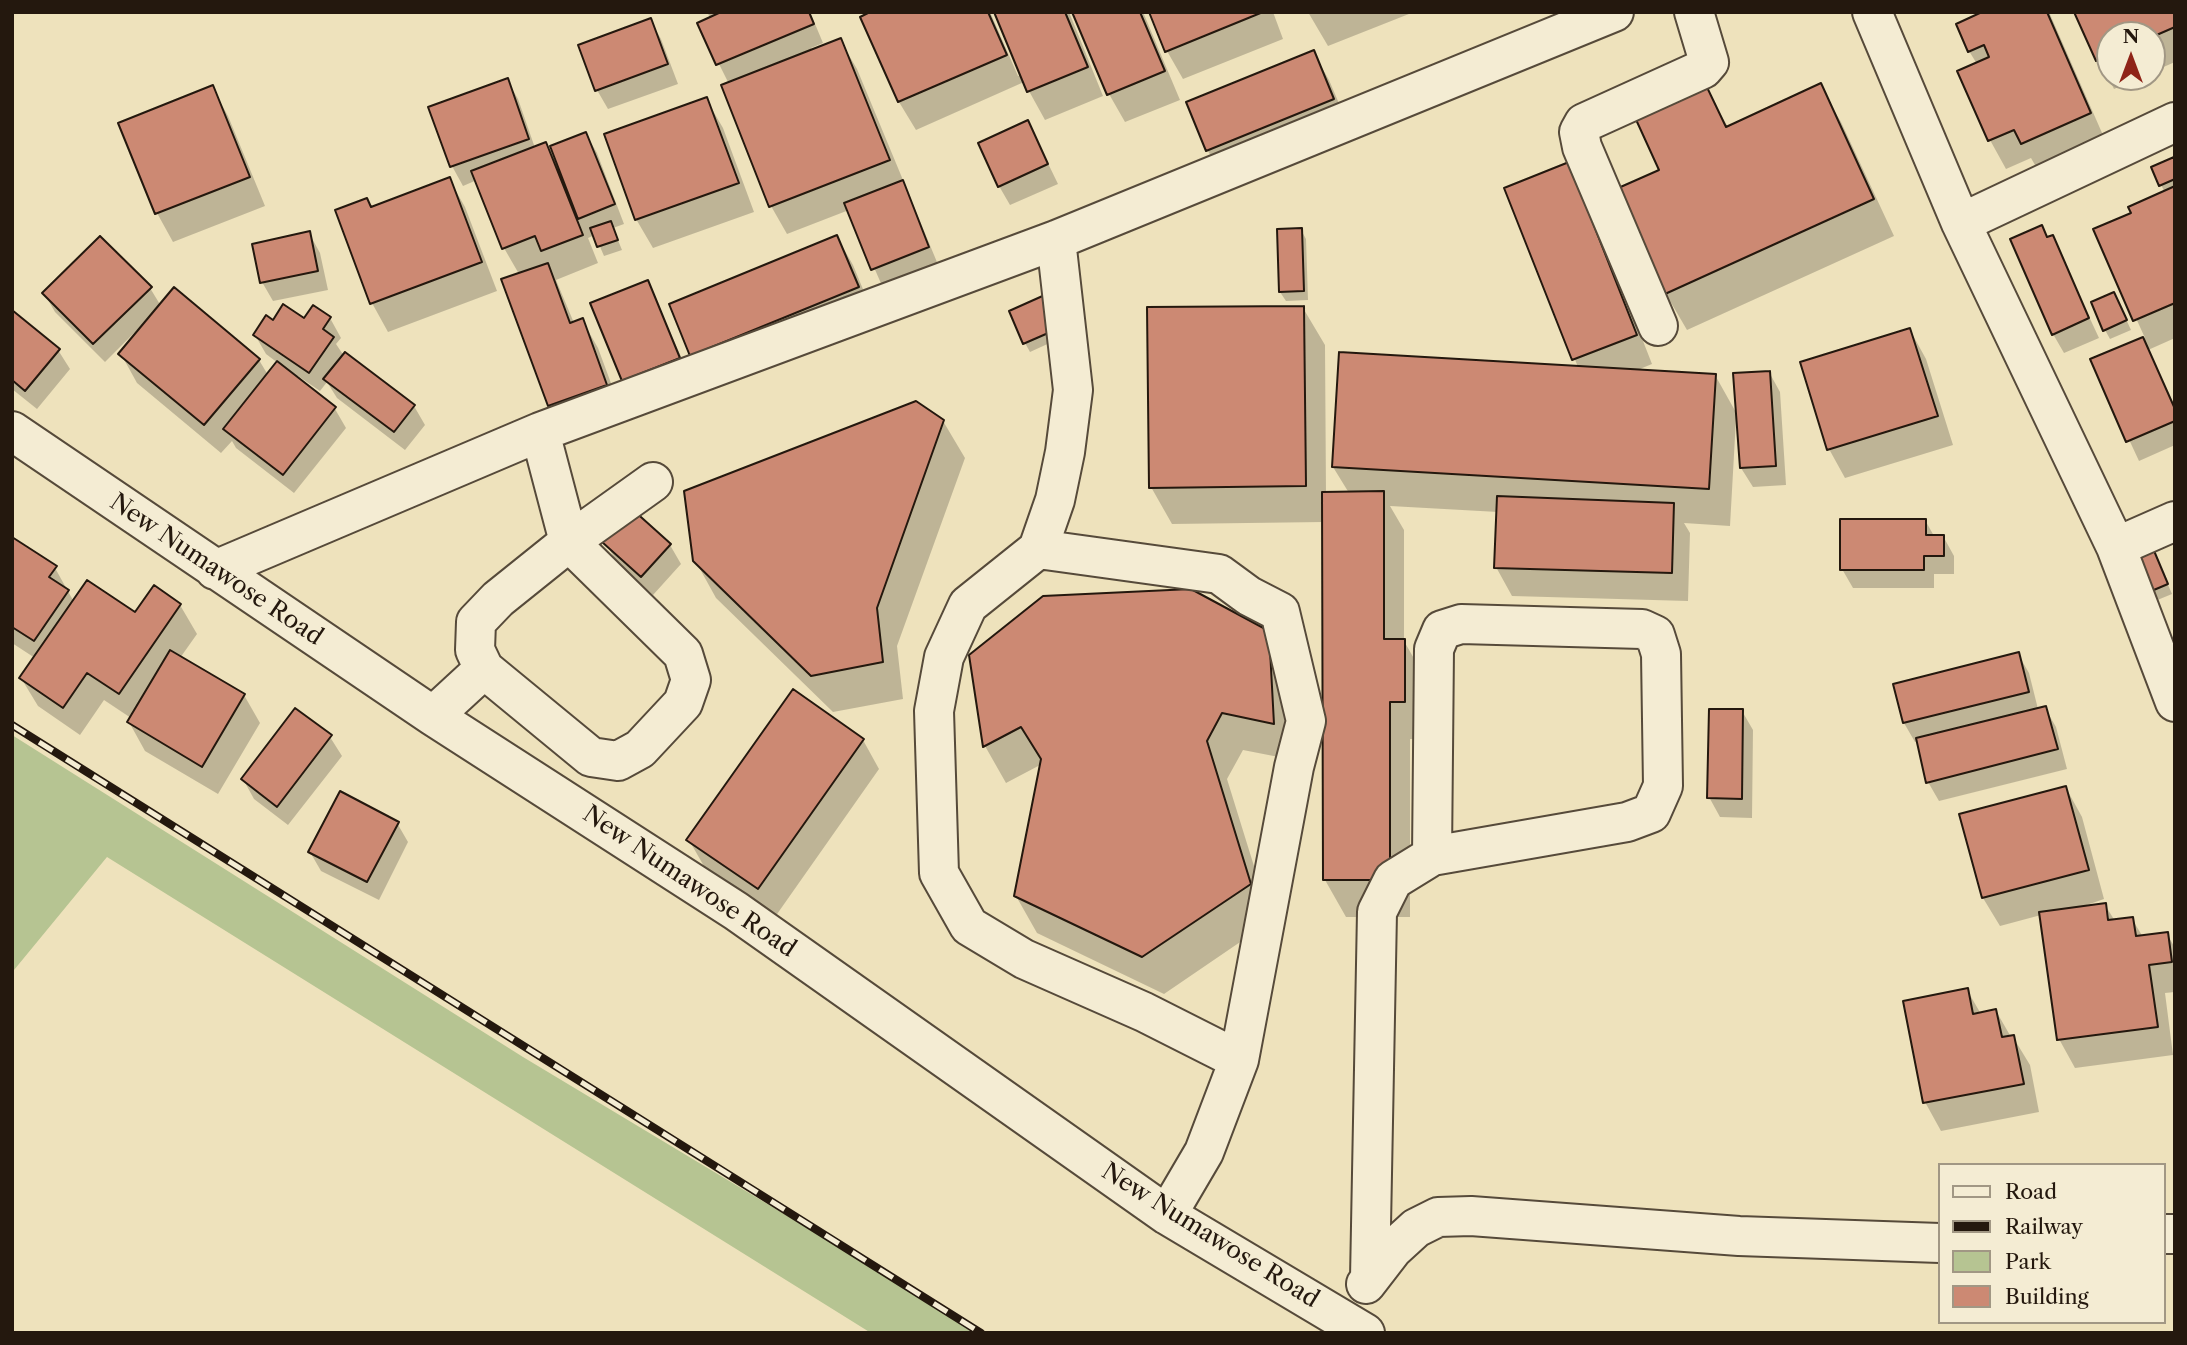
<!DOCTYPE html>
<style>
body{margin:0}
#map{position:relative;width:2187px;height:1345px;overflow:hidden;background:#eee2bc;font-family:"Libre Caslon Text",serif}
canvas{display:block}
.frame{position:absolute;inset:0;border:14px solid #24180e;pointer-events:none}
.legend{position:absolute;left:1938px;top:1163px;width:228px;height:161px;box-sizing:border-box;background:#f4ecd3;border:2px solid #a19784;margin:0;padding:9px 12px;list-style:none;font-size:21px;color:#24180e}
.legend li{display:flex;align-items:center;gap:14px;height:35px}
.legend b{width:35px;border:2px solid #a19784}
.north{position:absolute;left:2096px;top:21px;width:70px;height:70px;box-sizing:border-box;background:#f4ecd3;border:2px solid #a19784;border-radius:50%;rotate:0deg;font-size:19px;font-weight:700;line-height:28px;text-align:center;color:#24180e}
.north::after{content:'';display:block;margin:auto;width:24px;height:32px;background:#8f2418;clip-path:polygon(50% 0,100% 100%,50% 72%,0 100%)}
</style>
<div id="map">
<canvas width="2187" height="1345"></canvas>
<div class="frame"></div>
<ul class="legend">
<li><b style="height:9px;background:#f4ecd3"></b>Road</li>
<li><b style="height:9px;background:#24180e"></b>Railway</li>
<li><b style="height:19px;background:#b6c492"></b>Park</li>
<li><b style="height:19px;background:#cc8973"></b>Building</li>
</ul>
<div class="north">N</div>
</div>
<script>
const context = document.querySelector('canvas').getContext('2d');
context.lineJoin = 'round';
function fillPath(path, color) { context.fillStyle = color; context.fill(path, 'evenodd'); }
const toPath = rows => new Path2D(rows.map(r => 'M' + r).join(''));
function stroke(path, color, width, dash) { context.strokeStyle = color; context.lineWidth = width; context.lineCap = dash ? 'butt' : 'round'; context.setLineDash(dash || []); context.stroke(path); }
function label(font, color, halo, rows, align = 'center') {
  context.font = font + ' "Libre Caslon Text",serif'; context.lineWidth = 5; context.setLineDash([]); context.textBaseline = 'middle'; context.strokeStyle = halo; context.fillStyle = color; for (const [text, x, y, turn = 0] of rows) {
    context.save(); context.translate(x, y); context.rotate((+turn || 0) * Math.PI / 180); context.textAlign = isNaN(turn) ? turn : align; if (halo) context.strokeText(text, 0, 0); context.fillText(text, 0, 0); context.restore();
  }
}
const green = toPath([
 [12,735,523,1057,982,1333,871,1333,107,857,14,970]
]);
const shadow = toPath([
 [707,12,810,12,823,43,811,48,813,51,840,40,857,69,939,267,883,288,849,210,787,234,771,206,729,84,699,24,711,19],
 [874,12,990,12,1018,76,1021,75,996,12,1069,12,1103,96,1045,120,1024,82,916,130,899,102,863,17],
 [1074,12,1143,12,1180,100,1125,122,1109,94],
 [1151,12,1273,12,1283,39,1183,79,1167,51],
 [1308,12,1414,12,1328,46],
 [1986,12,2049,12,2106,142,2039,172,2031,158,2006,169,1990,140,1959,71,1977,64,1969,51],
 [2076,12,2175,12,2175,62,2152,72,2152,35,2110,35,2110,77,2141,77,2114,89],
 [650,20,661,39,678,84,608,109,597,90],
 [1313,52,1329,80,1349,127,1224,179,1208,151,1188,103],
 [507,80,518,99,535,148,545,144,556,162,586,134,597,153,624,224,613,228,622,250,604,256,595,235,588,238,598,263,556,280,574,323,582,320,598,348,622,413,566,433,549,405,519,274,504,248,477,180,463,186,452,166,430,108],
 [1703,83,1728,127,1820,86,1841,122,1894,236,1687,330,1666,294,1619,190,1661,171],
 [212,87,228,116,265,206,173,242,157,213,121,124],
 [706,99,723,128,754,212,653,248,636,219],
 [1028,122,1058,184,1010,205,999,186],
 [2173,159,2175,338,2148,350,2175,407,2175,445,2139,461,2092,360,2145,338,2096,230,2133,214,2165,193,2153,168],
 [449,179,465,207,497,291,388,332,372,303,371,208],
 [1506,189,1585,193,1652,364,1635,371,1715,375,1738,416,1769,372,1780,392,1786,485,1753,487,1741,468,1736,419,1730,526,1684,523,1690,533,1688,601,1512,596,1496,567,1498,512,1390,506,1404,530,1404,641,1425,678,1425,739,1410,739,1410,917,1346,917,1325,880,1324,522,1172,524,1151,487,1303,308,1325,345,1326,494,1349,493,1333,467,1578,367],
 [1301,230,1306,239,1308,300,1286,301,1280,292],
 [309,233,320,253,328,290,273,301,262,282],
 [837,237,853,265,874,316,692,355],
 [2052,237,2099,338,2064,353,2053,334,2048,239],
 [648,282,690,377,635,399,624,380],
 [150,288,161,306,175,290,259,360,268,375,278,363,266,354,255,335,273,322,330,318,341,338,336,344,344,356,414,406,425,425,405,450,337,398,327,382,320,391,298,376,297,379,335,409,346,428,294,493,236,448,232,441,221,453,137,383,121,354,139,332,137,330,105,362,55,312,44,293],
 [2119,304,2131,330,2110,339,2105,330],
 [1051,306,1065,336,1030,352,1025,343],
 [12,312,58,350,70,369,37,409,12,389],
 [1910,330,1926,359,1953,445,1845,478,1829,449],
 [943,421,965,458,897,646,903,699,833,712,716,598,695,560],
 [1925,520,1934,536,1943,536,1954,556,1954,574,1934,574,1934,588,1853,588,1842,569],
 [12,539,55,568,74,602,135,615,180,605,197,634,180,658,244,695,260,723,218,794,145,751,129,722,131,718,104,700,80,735,38,706,21,678,35,658,12,643],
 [605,542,670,545,681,564,653,595,616,561],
 [2152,548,2172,594,2155,601,2150,592],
 [1268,633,1294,760,1243,750,1227,779,1271,921,1164,994,1037,933,1016,896,1042,764,1006,783,985,746,971,656],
 [2018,654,2029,673,2038,709,2045,708,2056,727,2067,769,1939,801,1928,782,1918,741,1915,742,1904,723,1895,685],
 [1742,711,1753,730,1752,818,1720,817,1709,797],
 [330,737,342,756,288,825,254,799,243,779],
 [863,740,879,769,775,917,705,868,689,840],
 [2066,788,2082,817,2104,899,2078,908,2105,905,2115,921,2132,919,2143,937,2167,934,2175,948,2175,992,2165,993,2173,1055,2075,1068,2059,1039,2041,915,2000,926,1983,898],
 [397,823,408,842,379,900,321,871,310,852],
 [1967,990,1981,1014,1996,1011,2011,1037,2013,1037,2030,1065,2039,1112,1941,1131,1925,1102]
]);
const building = toPath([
 [721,12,809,12,814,24,716,65,697,23,721,12],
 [870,12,988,12,1007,55,898,102,860,17,870,12],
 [994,12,1065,12,1088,67,1027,92,994,12],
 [1072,12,1140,12,1165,71,1107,95,1072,12],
 [1149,12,1263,12,1165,52,1149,12],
 [1982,12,2047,12,2091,113,2021,144,2014,130,1988,141,1957,71,1989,57,1984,45,1968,52,1956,24,1982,12],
 [2074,12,2174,12,2175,27,2152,37,2110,35,2110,55,2096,61,2074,12],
 [651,18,668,64,595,91,578,45,651,18],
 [841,38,890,160,769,207,721,85,841,38],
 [1314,50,1334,99,1206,151,1186,102,1314,50],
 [508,78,529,139,450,167,428,107,508,78],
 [1704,81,1726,127,1821,83,1874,199,1665,294,1616,189,1659,170,1633,113,1704,81],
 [213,85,250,177,155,214,118,123,213,85],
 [707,97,739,183,635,220,604,134,707,97],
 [1028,120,1048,164,998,187,978,143,1028,120],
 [586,132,615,204,578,219,550,146,586,132],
 [546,142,583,235,541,251,535,236,502,249,471,171,546,142],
 [2174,157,2175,179,2159,186,2151,167,2174,157],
 [1569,162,1637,335,1572,360,1504,188,1569,162],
 [450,177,482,262,370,304,335,210,367,198,371,207,450,177],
 [903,180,929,247,871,270,844,203,903,180],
 [2175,186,2175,303,2133,321,2093,229,2131,213,2128,207,2175,186],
 [611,221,618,240,597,247,590,228,611,221],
 [2042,225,2047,237,2053,235,2089,318,2052,335,2010,239,2042,225],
 [1302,228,1304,291,1279,292,1277,229,1302,228],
 [310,231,318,271,260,283,252,244,310,231],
 [837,235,859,287,690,356,669,304,837,235],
 [100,236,152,287,93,344,42,293,100,236],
 [548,263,570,323,583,318,607,385,548,406,501,279,548,263],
 [648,280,680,358,622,381,590,303,648,280],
 [174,287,260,359,204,425,118,354,174,287],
 [2114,292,2127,320,2103,331,2091,302,2114,292],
 [1047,294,1062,327,1023,344,1009,311,1047,294],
 [283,304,304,318,313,305,331,317,323,329,334,337,309,373,253,335,266,315,273,320,283,304],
 [1304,306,1306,486,1149,488,1147,307,1304,306],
 [12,310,60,349,25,391,12,380,12,310],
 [1910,328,1938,416,1827,450,1800,362,1910,328],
 [2143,337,2175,409,2175,421,2126,442,2090,359,2143,337],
 [345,352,415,405,394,432,323,379,345,352],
 [1339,352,1716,374,1709,489,1332,467,1339,352],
 [277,361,336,407,283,475,223,429,277,361],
 [1770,371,1776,466,1740,468,1733,373,1770,371],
 [916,401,944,420,877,608,883,662,811,676,693,561,684,491,916,401],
 [1384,491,1384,639,1405,639,1405,702,1390,702,1390,880,1323,880,1322,492,1384,491],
 [1497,496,1674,503,1672,573,1494,568,1497,496],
 [632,509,671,544,641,577,602,542,632,509],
 [1840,519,1926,519,1926,535,1944,535,1944,556,1924,556,1924,570,1840,570,1840,519],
 [12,537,57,566,49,577,69,590,34,641,12,627,12,537],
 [2152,546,2168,584,2149,592,2133,554,2152,546],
 [87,580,135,612,154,585,181,604,119,694,87,673,63,708,19,678,87,580],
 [1191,589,1269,631,1274,724,1222,713,1207,741,1251,884,1142,957,1014,896,1041,759,1021,727,983,747,969,655,1043,596,1191,589],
 [170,650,245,694,202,767,127,722,170,650],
 [2019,652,2029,692,1903,723,1893,684,2019,652],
 [793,689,864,739,758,889,686,840,793,689],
 [2046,706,2058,749,1926,783,1916,738,2046,706],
 [295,708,332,735,277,807,241,779,295,708],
 [1709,709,1743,709,1742,799,1707,798,1709,709],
 [2066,786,2089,870,1982,898,1959,814,2066,786],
 [340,791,399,822,367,882,308,852,340,791],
 [2106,903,2108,920,2133,917,2136,936,2168,932,2172,962,2149,965,2158,1027,2057,1040,2039,912,2106,903],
 [1968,988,1973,1014,1996,1009,2002,1037,2014,1035,2024,1084,1923,1103,1903,1001,1968,988]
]);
const minor = toPath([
 [1872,12,1961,223,2116,547,2175,702],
 [1961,223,2175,122],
 [1056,240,1073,390,1065,452,1055,500,1038,549,968,605,944,657,934,711,939,873,969,926,1024,959,1144,1012,1239,1060,1204,1152,1167,1215],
 [1658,326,1582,147,1579,132,1584,123,1703,69,1709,62,1694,12],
 [12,431,433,716,736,911,1167,1215,1365,1333],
 [540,432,569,542,683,654,691,680,683,703,640,749,618,761,591,757,484,669,475,650,476,622,498,599,569,542,653,482],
 [2116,547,2175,521],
 [1038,549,1219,574,1249,596,1280,612,1306,721,1294,767,1239,1060],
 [215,570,540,432,1056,240,1614,12],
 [433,716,484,669],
 [2164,1234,2175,1234],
 [1370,1278,1377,912,1393,880,1432,856,1627,822,1651,813,1663,786,1661,654,1655,635,1642,629,1461,624,1442,630,1434,649,1432,856],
 [1366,1284,1393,1249,1416,1228,1438,1217,1471,1216,1739,1236,1940,1243]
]);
const rail = toPath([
 [12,725,981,1333]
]);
const streetNames = [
 ["New Numawose Road",216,570,34],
 ["New Numawose Road",689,882,34],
 ["New Numawose Road",1210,1236,32]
];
fillPath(green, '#b6c492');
fillPath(shadow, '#0003');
fillPath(building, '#cc8973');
stroke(building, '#24180e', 2);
stroke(minor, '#564a3a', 42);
stroke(minor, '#f4ecd3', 38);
stroke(rail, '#24180e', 8);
stroke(rail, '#f4ecd3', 5, [16]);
label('24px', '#24180e', '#f4ecd3', streetNames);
</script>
